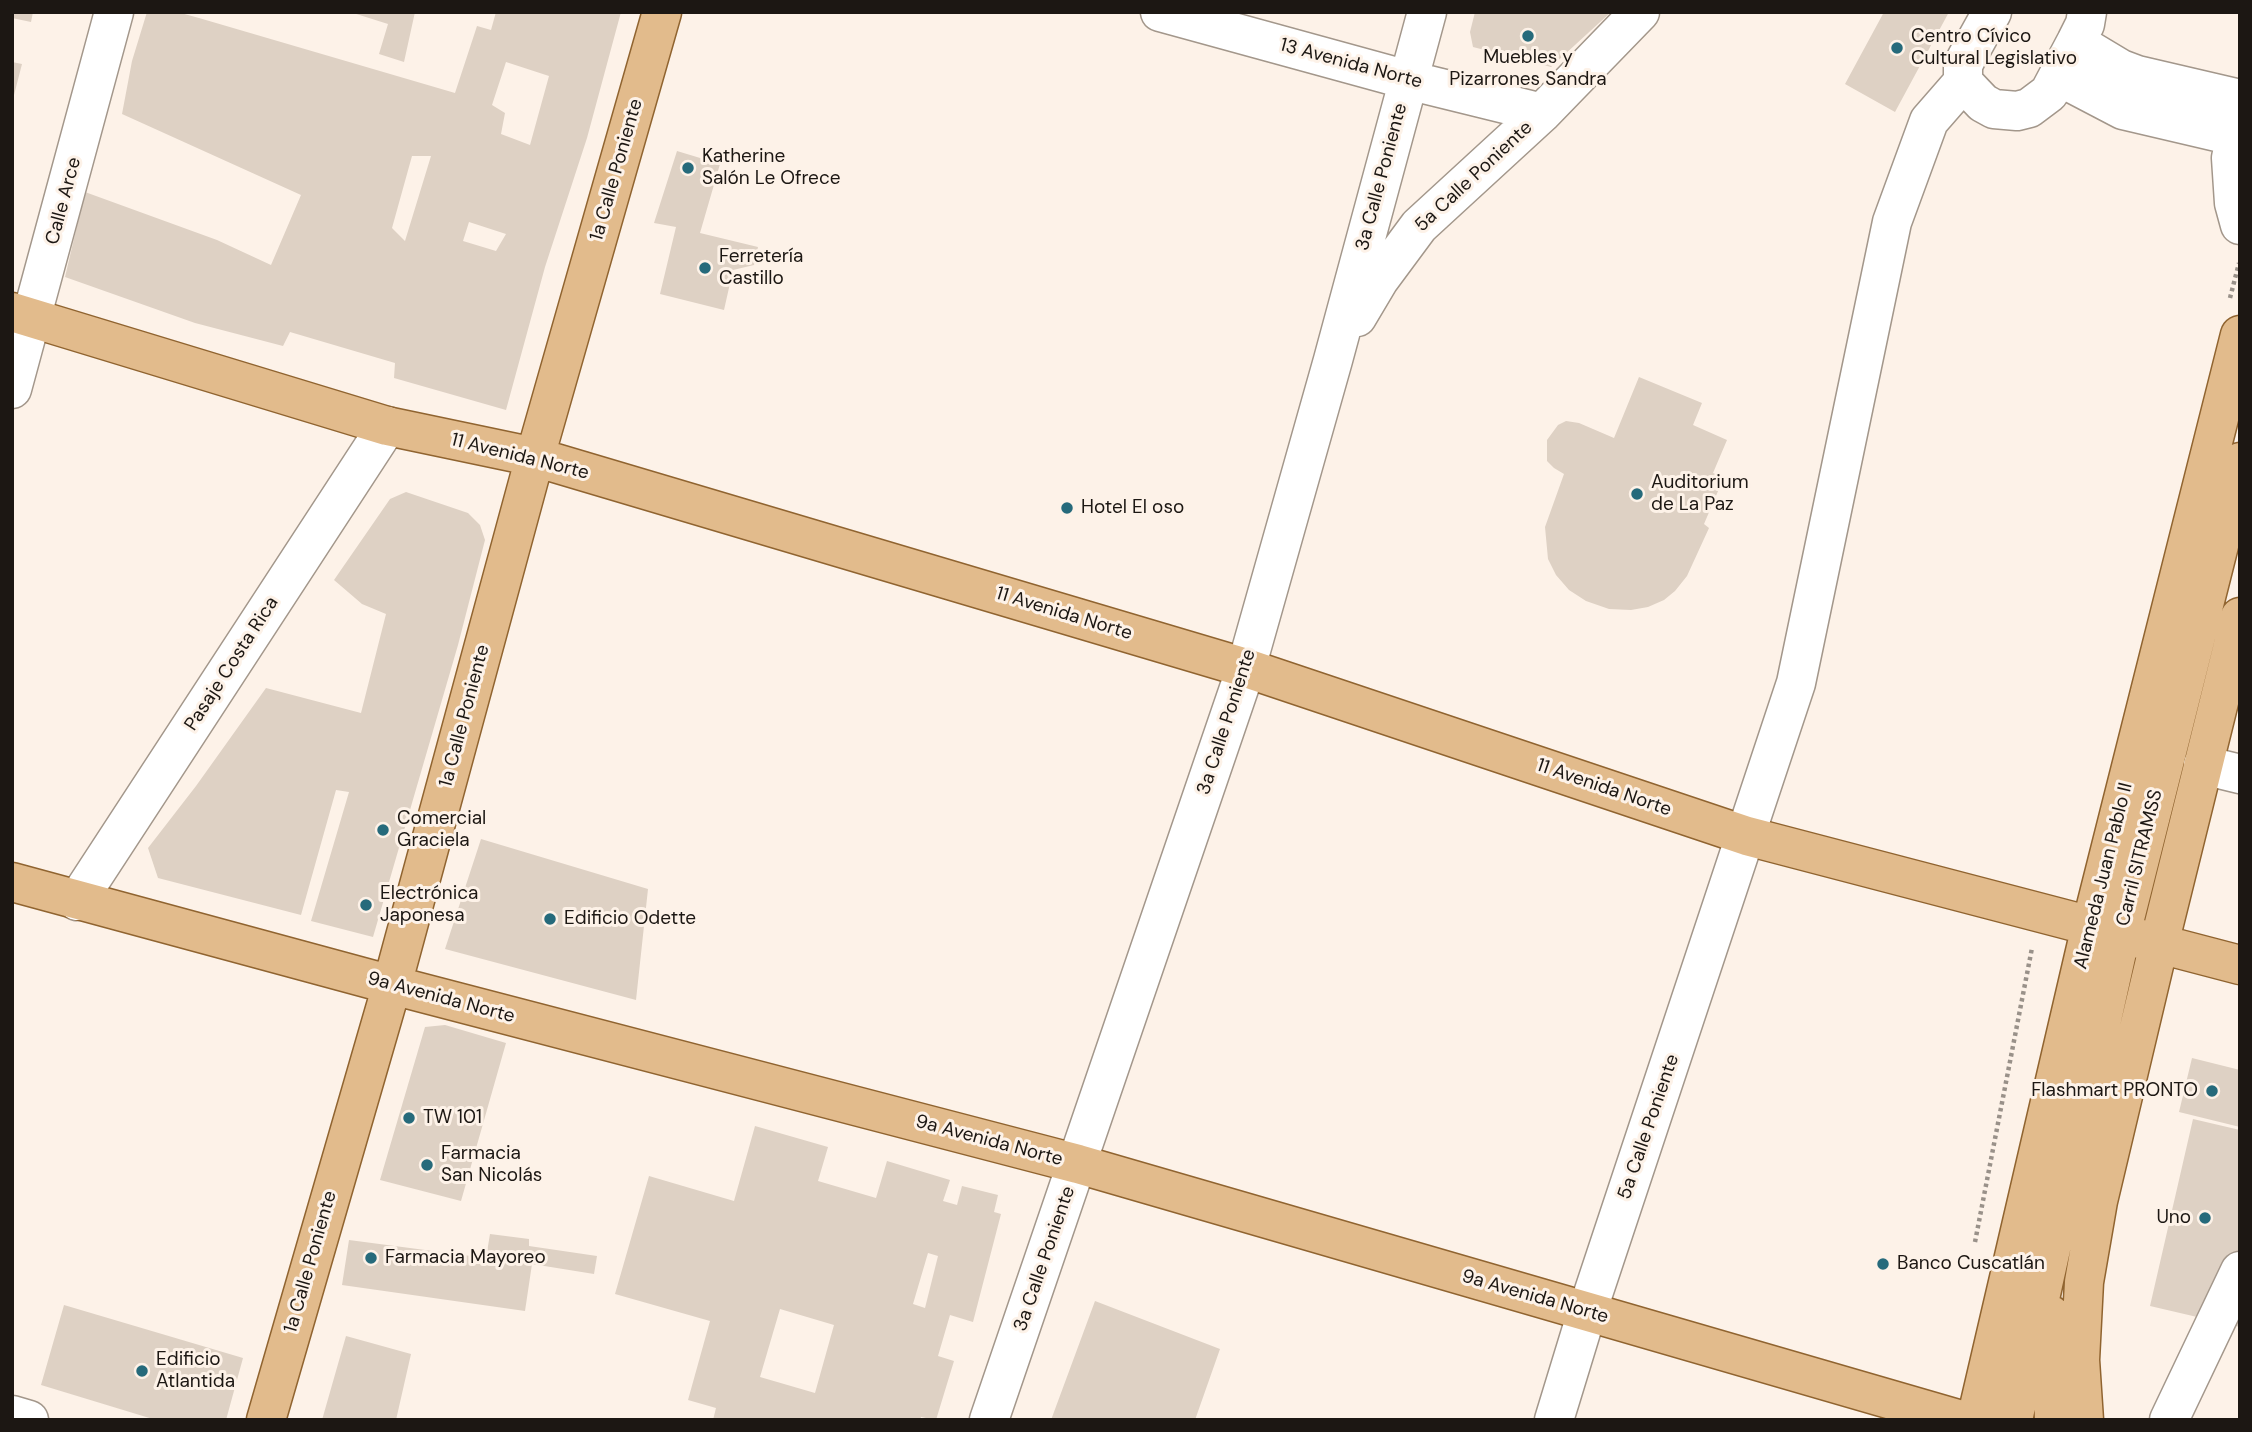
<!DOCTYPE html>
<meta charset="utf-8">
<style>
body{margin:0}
#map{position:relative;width:2252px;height:1432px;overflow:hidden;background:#fdf2e8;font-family:"DM Sans",sans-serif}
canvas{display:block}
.frame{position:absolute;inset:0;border:14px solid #1c1713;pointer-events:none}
</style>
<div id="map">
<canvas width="2252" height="1432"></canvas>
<div class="frame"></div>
</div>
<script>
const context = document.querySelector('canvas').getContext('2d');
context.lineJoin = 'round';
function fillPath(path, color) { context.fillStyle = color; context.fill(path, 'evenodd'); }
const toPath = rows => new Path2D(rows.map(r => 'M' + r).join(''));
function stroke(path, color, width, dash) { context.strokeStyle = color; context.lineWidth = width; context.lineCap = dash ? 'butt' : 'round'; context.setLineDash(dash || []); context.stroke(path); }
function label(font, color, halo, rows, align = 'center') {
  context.font = font + ' "DM Sans",sans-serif'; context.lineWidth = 6; context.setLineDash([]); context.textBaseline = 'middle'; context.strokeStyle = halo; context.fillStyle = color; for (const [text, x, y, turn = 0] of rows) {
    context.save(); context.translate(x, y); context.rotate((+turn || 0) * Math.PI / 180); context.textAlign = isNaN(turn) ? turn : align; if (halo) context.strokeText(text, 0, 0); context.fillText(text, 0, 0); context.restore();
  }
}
const building = toPath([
 [12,12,33,12,31,22,12,18],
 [147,12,177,12,199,18,455,93,477,26,491,30,496,12,621,12,587,138,545,267,506,410,394,378,395,363,290,332,283,346,195,323,65,277,85,192,217,240,271,265,301,195,122,114,132,61],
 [506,62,549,76,530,145,501,134,505,113,492,105],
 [412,156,431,156,405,241,392,228],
 [469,222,506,234,496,251,463,241],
 [350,12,415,12,404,62,379,54,388,24],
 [1475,12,1611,12,1551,67,1473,47,1470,32],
 [1884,12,1949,12,1895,112,1845,84],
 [12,62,22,64,13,99,12,98],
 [677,151,720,164,700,233,758,247,754,265,733,270,724,310,660,294,676,227,654,223],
 [1639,377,1702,403,1693,425,1727,440,1713,473,1724,477,1704,524,1709,528,1687,576,1675,591,1664,600,1648,607,1631,610,1609,609,1586,601,1569,590,1556,575,1548,559,1545,527,1564,474,1554,468,1547,461,1547,440,1558,425,1566,421,1579,423,1614,438],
 [406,492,468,513,480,525,485,540,458,645,373,937,311,921,349,792,336,790,301,915,158,878,148,848,196,786,266,688,361,713,386,614,362,604,334,580,390,499],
 [481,839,648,889,636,1000,445,949],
 [445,1025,506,1043,461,1201,380,1180,425,1027],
 [2192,1058,2240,1070,2240,1127,2179,1112],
 [2193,1119,2240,1130,2240,1327,2150,1306],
 [755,1126,828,1147,818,1181,876,1198,887,1161,950,1180,943,1201,957,1205,962,1186,998,1195,994,1212,1001,1214,973,1322,950,1315,938,1356,954,1361,936,1420,921,1417,920,1420,713,1420,716,1408,688,1400,710,1321,615,1294,649,1176,734,1201],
 [928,1253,938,1256,925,1308,913,1304],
 [780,1309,834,1325,815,1393,760,1377],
 [490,1234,529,1239,529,1246,597,1256,594,1274,532,1264,525,1311,342,1285,349,1240,486,1258],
 [1095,1301,1220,1349,1195,1420,1051,1420],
 [64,1305,243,1358,226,1420,156,1420,41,1385],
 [346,1336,411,1354,396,1420,322,1420]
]);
const path = toPath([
 [2230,298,2239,263],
 [1975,1242,2032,948]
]);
const minor = toPath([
 [1160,12,1408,80,1542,113],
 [1992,12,1967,57,1963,65,1963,82,1983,103,1994,109,2017,111,2029,108,2049,93,2076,42,2085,24,2087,12],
 [2076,42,2121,69,2137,75,2240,99],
 [2058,76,2123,110,2234,136],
 [2240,113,2231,158,2234,203,2240,225],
 [1357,317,1379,280,1419,226,1542,113,1640,12],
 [12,389,114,12],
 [2203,765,2240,774],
 [77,901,387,426],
 [12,1415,29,1420],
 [989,1420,1246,668,1333,360,1427,12],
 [1554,1420,1587,1312,1796,683,1892,222,1929,121,1963,82],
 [2169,1420,2240,1271]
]);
const major = toPath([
 [12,312,387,426,535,457,1246,668,1747,836,2240,965],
 [12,882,392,985,1078,1164,1961,1420],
 [2051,1315,2054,1420],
 [266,1420,392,985,535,457,662,12],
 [1976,1420,2091,926,2240,335],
 [2013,1420,2121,934,2240,462],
 [2084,1420,2080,1360,2084,1282,2098,1201,2159,944,2240,617]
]);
const markers = [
 [1528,36,7,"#266a7b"],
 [1897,48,7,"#266a7b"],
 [688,168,7,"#266a7b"],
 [705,268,7,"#266a7b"],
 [1637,494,7,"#266a7b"],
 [1067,508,7,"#266a7b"],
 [383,830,7,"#266a7b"],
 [366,905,7,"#266a7b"],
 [550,919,7,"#266a7b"],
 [2212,1091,7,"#266a7b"],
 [409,1118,7,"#266a7b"],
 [427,1165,7,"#266a7b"],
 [2205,1218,7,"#266a7b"],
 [371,1258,7,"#266a7b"],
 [1883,1264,7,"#266a7b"],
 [142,1371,7,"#266a7b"]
];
const poiNames = [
 ["Centro Cívico",1911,37],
 ["Cultural Legislativo",1911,59],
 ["Muebles y",1528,58,"center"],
 ["Pizarrones Sandra",1528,80,"center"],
 ["Katherine",702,157],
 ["Salón Le Ofrece",702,179],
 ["Ferretería",719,257],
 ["Castillo",719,279],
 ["Auditorium",1651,483],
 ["de La Paz",1651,505],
 ["Hotel El oso",1081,508],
 ["Comercial",397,819],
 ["Graciela",397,841],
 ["Electrónica",380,894],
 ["Japonesa",380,916],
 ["Edificio Odette",564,919],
 ["Flashmart PRONTO",2198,1091,"right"],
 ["TW 101",423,1118],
 ["Farmacia",441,1154],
 ["San Nicolás",441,1176],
 ["Uno",2191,1218,"right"],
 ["Farmacia Mayoreo",385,1258],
 ["Banco Cuscatlán",1897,1264],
 ["Edificio",156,1360],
 ["Atlantida",156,1382]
];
const streetNames = [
 ["13 Avenida Norte",1351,64,15],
 ["1a Calle Poniente",617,170,-74],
 ["3a Calle Poniente",1382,177,-75],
 ["5a Calle Poniente",1474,177,-43],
 ["Calle Arce",64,201,-75],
 ["11 Avenida Norte",520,457,14],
 ["11 Avenida Norte",1064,614,17],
 ["Pasaje Costa Rica",232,664,-57],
 ["1a Calle Poniente",465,716,-75],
 ["3a Calle Poniente",1227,722,-72],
 ["11 Avenida Norte",1604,788,19],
 ["Carril SITRAMSS",2140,858,-76],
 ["Alameda Juan Pablo II",2104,876,-76],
 ["9a Avenida Norte",441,998,15],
 ["5a Calle Poniente",1649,1127,-71],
 ["9a Avenida Norte",989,1141,15],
 ["3a Calle Poniente",1045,1259,-71],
 ["1a Calle Poniente",311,1262,-74],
 ["9a Avenida Norte",1535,1297,16]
];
fillPath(building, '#ded1c4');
stroke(minor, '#a3978b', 41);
stroke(major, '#906430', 41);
stroke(path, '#999189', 4.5, [3.5, 3.5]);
stroke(minor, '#fff', 38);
stroke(major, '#e2bb8c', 38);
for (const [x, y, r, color] of markers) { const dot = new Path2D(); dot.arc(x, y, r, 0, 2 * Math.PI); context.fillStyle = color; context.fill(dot); stroke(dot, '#fdf2e8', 2.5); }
label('19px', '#1c1713', '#fdf2e8', poiNames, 'left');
label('19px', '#1c1713', '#fdf2e8', streetNames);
</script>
